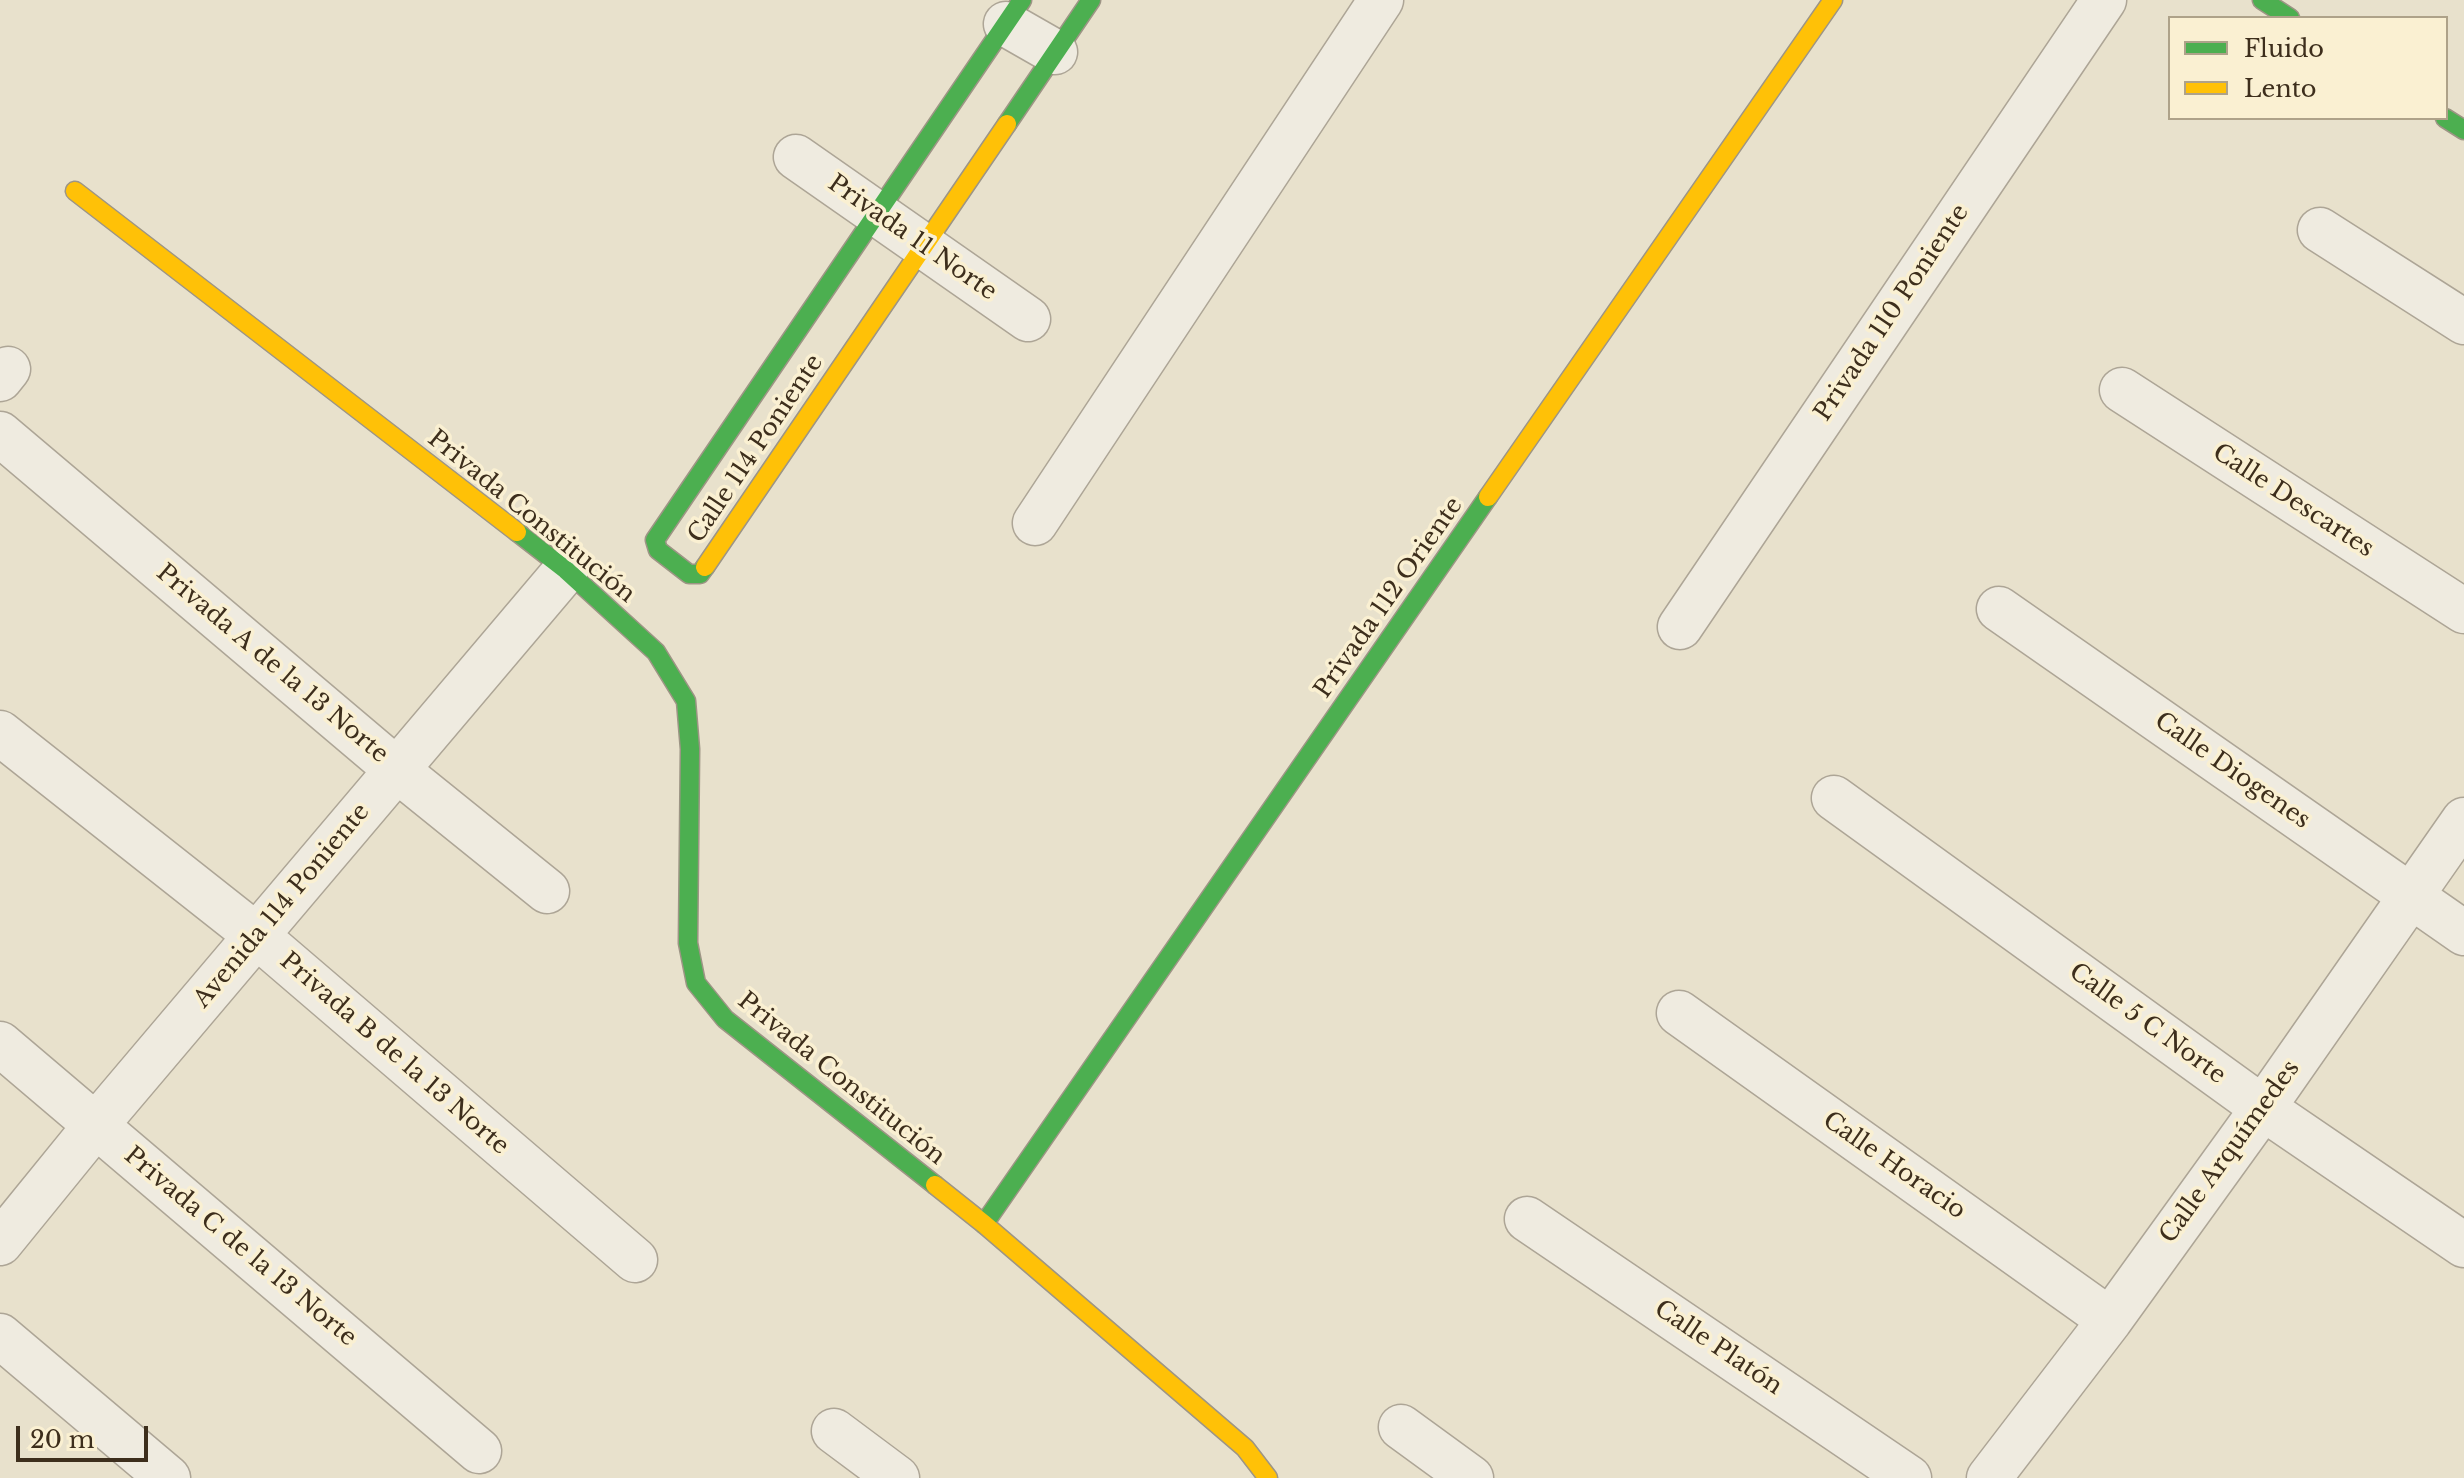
<!DOCTYPE html>
<meta charset="utf-8">
<style>
body{margin:0}
#map{position:relative;width:2464px;height:1478px;overflow:hidden;background:#e8e1cc;font-family:"Libre Baskerville",serif}
canvas{display:block}
.legend{position:absolute;left:2168px;top:16px;width:280px;height:104px;box-sizing:border-box;background:#faf0d2;border:2px solid #aea289;margin:0;padding:10px 14px;list-style:none;font-size:24px;color:#3d2e1c}
.legend li{display:flex;align-items:center;gap:16px;height:40px}
.legend b{width:40px;border:2px solid #aea289}
.scale{position:absolute;left:16px;top:1426px;width:132px;height:36px;box-sizing:border-box;border:4px solid #3d2e1c;border-top:0;padding-left:10px;font-size:24px;line-height:28px;white-space:nowrap;color:#3d2e1c;-webkit-text-stroke:6px #faf0d2;paint-order:stroke}
</style>
<div id="map">
<canvas width="2464" height="1478"></canvas>
<ul class="legend">
<li><b style="height:10px;background:#4caf50"></b>Fluido</li>
<li><b style="height:10px;background:#ffc107"></b>Lento</li>
</ul>
<div class="scale">20 m</div>
</div>
<script>
const context = document.querySelector('canvas').getContext('2d');
context.lineJoin = 'round';
const toPath = rows => new Path2D(rows.map(r => 'M' + r).join(''));
function stroke(path, color, width, dash) { context.strokeStyle = color; context.lineWidth = width; context.lineCap = dash ? 'butt' : 'round'; context.setLineDash(dash || []); context.stroke(path); }
function label(font, color, halo, rows, align = 'center') {
  context.font = font + ' "Libre Baskerville",serif'; context.lineWidth = 7; context.setLineDash([]); context.textBaseline = 'middle'; context.strokeStyle = halo; context.fillStyle = color; for (const [text, x, y, turn = 0] of rows) {
    context.save(); context.translate(x, y); context.rotate((+turn || 0) * Math.PI / 180); context.textAlign = isNaN(turn) ? turn : align; if (halo) context.strokeText(text, 0, 0); context.fillText(text, 0, 0); context.restore();
  }
}
const street = toPath([
 [1006,24,1055,52],
 [796,157,1028,319],
 [2320,230,2464,322],
 [0,379,8,369],
 [2122,390,2464,611],
 [0,434,397,770,547,891],
 [1035,523,1381,0],
 [1999,609,2464,933],
 [1680,627,2104,0],
 [0,733,257,936,635,1260],
 [1834,798,2263,1108,2464,1245],
 [1679,1013,2110,1320],
 [0,1044,479,1451],
 [1527,1219,1909,1478],
 [0,1243,96,1125,566,570],
 [0,1336,168,1478],
 [1401,1427,1471,1478],
 [834,1431,897,1478],
 [1989,1478,2110,1320,2263,1108,2464,820]
]);
const fast = toPath([
 [2262,0,2290,18],
 [2445,118,2464,130],
 [1007,124,1091,0],
 [517,532,566,570,656,652,686,701,690,749,688,943,696,983,725,1019,935,1185],
 [705,567,700,574,689,574,658,550,655,540,1022,0],
 [984,1224,1488,497]
]);
const slow = toPath([
 [75,191,517,532],
 [1488,497,1833,0],
 [705,567,1007,124],
 [935,1185,984,1224,1245,1448,1268,1478]
]);
const streetNames = [
 ["Privada 11 Norte",912,238,35],
 ["Privada 110 Poniente",1892,313,-56],
 ["Calle 114 Poniente",756,449,-56],
 ["Calle Descartes",2293,501,33],
 ["Privada Constitución",531,517,39],
 ["Privada 112 Oriente",1389,598,-55],
 ["Privada A de la 13 Norte",272,664,40],
 ["Calle Diogenes",2232,771,35],
 ["Avenida 114 Poniente",282,906,-50],
 ["Calle 5 C Norte",2147,1024,36],
 ["Privada B de la 13 Norte",394,1054,41],
 ["Privada Constitución",841,1079,39],
 ["Calle Arquímedes",2230,1152,-54],
 ["Calle Horacio",1894,1166,35],
 ["Privada C de la 13 Norte",240,1247,40],
 ["Calle Platón",1718,1348,34]
];
stroke(street, '#ada596', 47);
stroke(fast, '#9d9585', 21);
stroke(slow, '#9d9585', 21);
stroke(street, '#efebe0', 44);
stroke(fast, '#4caf50', 18);
stroke(slow, '#ffc107', 18);
label('24px', '#3d2e1c', '#faf0d2', streetNames);
</script>
